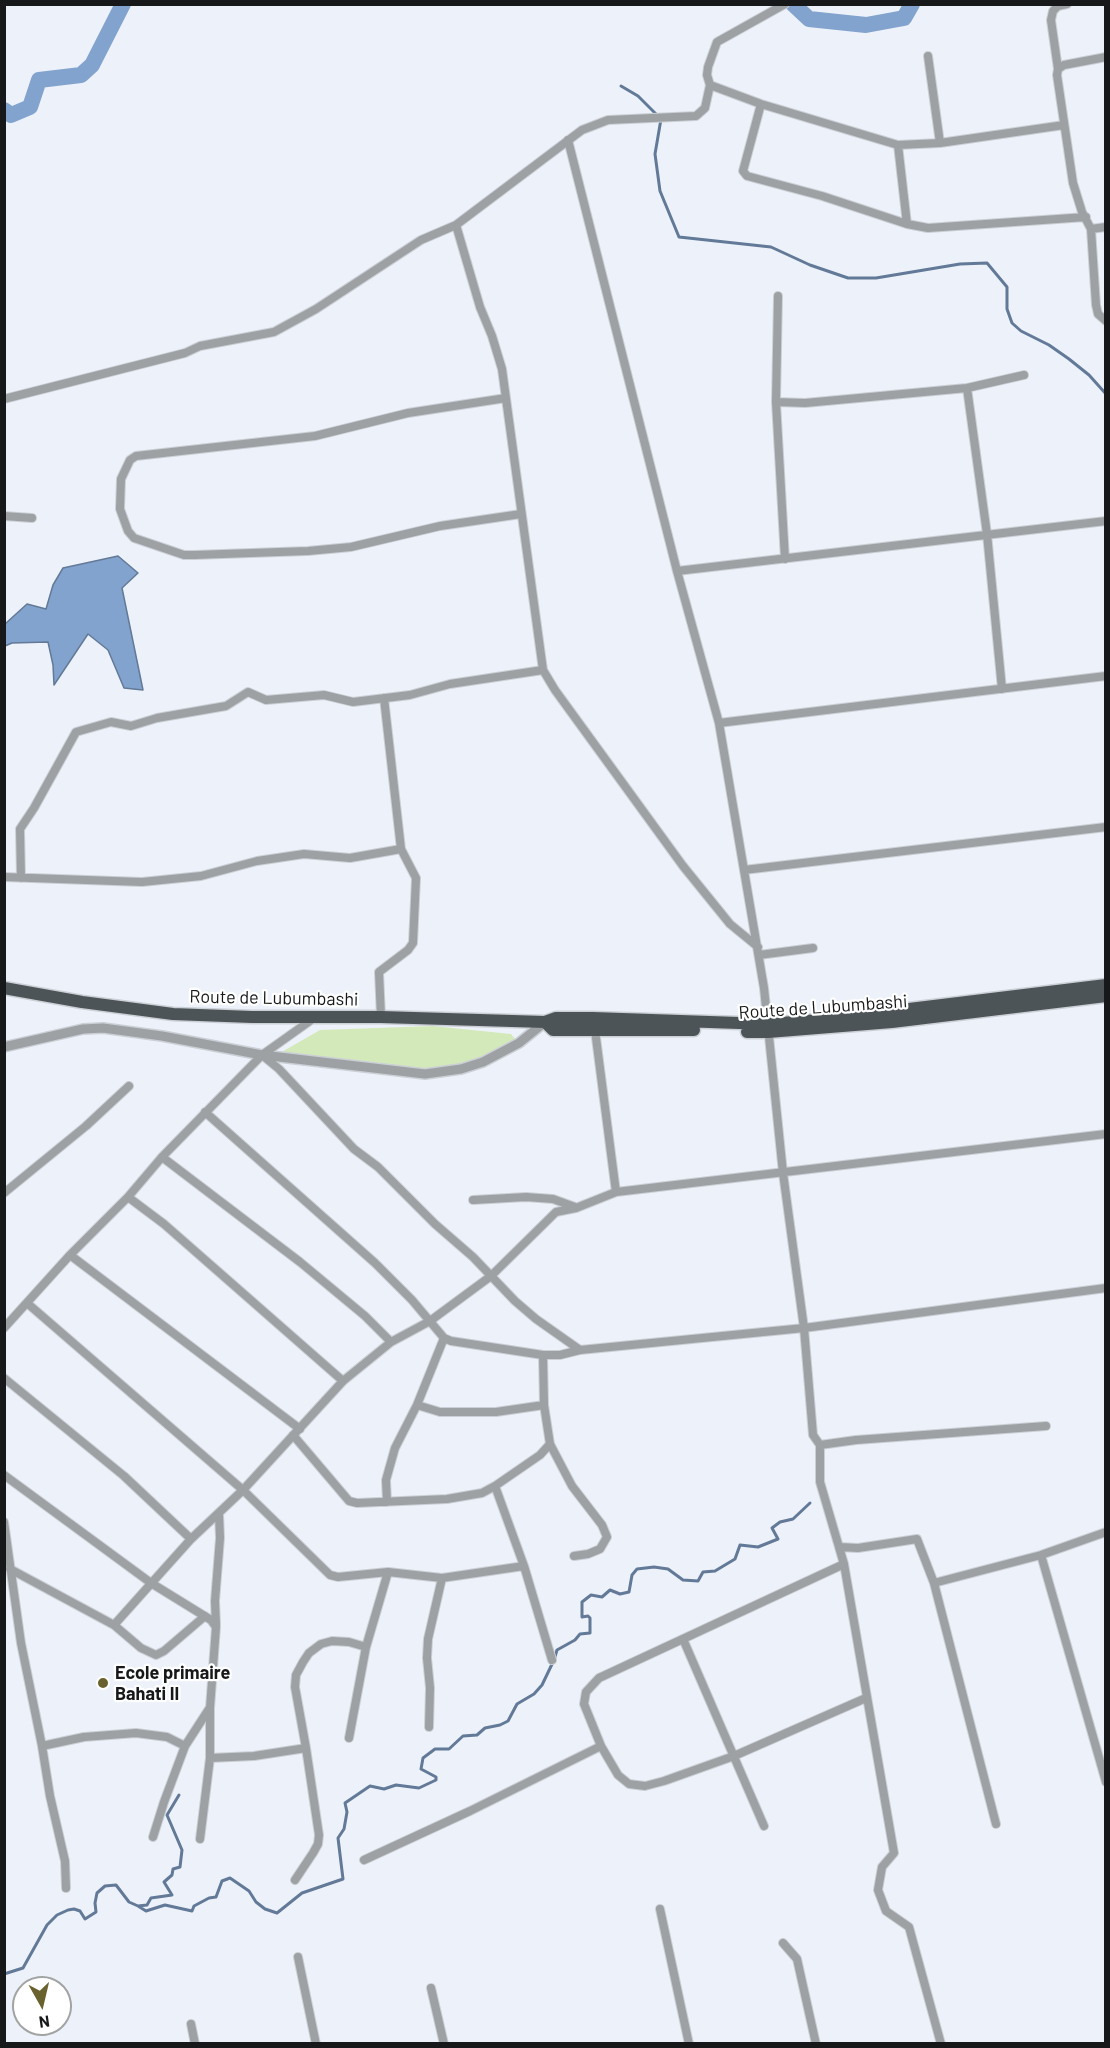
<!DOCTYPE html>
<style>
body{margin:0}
#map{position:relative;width:1110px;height:2048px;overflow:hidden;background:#edf2fa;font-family:Barlow,sans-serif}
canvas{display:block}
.frame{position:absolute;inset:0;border:6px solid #16181a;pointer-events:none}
.north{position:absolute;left:12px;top:1976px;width:60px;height:60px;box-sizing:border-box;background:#fff;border:2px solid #a2a3a3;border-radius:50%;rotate:172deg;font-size:16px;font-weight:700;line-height:24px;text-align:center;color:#16181a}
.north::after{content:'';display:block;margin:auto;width:21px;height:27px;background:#69612e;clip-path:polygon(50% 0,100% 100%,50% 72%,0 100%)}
</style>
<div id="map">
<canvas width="1110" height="2048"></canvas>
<div class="frame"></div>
<div class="north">N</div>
</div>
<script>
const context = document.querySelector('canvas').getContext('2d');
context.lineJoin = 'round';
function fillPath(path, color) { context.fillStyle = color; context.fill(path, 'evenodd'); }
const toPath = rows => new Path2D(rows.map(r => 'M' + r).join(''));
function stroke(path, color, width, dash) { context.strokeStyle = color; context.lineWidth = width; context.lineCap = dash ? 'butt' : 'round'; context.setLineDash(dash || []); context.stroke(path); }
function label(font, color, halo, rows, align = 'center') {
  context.font = font + ' Barlow,sans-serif'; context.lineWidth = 4.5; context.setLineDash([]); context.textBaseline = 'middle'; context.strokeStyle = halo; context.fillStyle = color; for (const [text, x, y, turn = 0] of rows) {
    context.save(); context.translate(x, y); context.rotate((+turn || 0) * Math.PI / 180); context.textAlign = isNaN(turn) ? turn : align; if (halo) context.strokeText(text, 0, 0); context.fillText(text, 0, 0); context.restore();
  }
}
const green = toPath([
 [433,1026,511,1034,516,1040,478,1062,423,1072,280,1053,320,1030]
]);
const water = toPath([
 [118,556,138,573,122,588,143,690,124,688,108,650,88,634,54,685,53,665,48,642,12,643,5,646,5,624,27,604,46,609,53,585,63,568,118,556]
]);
const stream = toPath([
 [621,86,638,96,661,119,655,154,660,191,679,237,771,247,810,265,848,278,876,278,960,264,987,263,1007,287,1007,309,1012,323,1021,331,1049,345,1069,359,1089,375,1106,394],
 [138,1906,146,1911,165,1905,192,1911,194,1906,209,1898,216,1897,222,1881,230,1878,249,1891,256,1902,265,1909,277,1913,302,1893,343,1879,338,1838,344,1829,347,1812,345,1803,370,1786,384,1789,396,1785,419,1788,436,1780,436,1777,421,1769,423,1758,435,1749,449,1749,463,1736,477,1735,485,1728,500,1725,508,1721,517,1704,534,1694,542,1685,554,1660,557,1650,575,1640,580,1634,590,1633,590,1618,588,1616,582,1617,582,1602,591,1595,602,1597,610,1590,620,1594,629,1592,632,1575,637,1569,654,1567,668,1569,683,1580,698,1581,703,1572,715,1571,735,1559,740,1545,758,1547,778,1539,772,1528,780,1522,793,1519,810,1503],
 [4,1974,23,1968,47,1925,57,1915,68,1910,74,1909,80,1911,85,1919,96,1912,95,1903,97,1893,105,1886,116,1885,129,1902,138,1906,147,1905,151,1898,172,1895,164,1882,172,1875,173,1869,180,1867,182,1850,167,1815,179,1795]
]);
const river = toPath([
 [793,4,809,19,866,25,904,18,912,4],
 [4,110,11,115,30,107,39,80,81,75,92,65,123,4]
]);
const minor = toPath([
 [785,4,717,42,708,67,707,75,710,85,761,104,898,145,940,143,1064,125],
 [1067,4,1058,6,1053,11,1051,20,1058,69,1057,75,1073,183,1082,212,1091,229,1096,305,1098,314,1106,321],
 [928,56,940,143],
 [1058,69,1064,65,1106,57],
 [761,104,743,171,747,176,822,196,907,224,928,228,1086,217],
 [568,140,677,571,719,723,764,988,783,1173,804,1328,813,1435,820,1445,820,1482,839,1547,858,1548,917,1539,934,1583,1041,1555,1106,1532],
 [898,145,907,224],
 [456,225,480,307,492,336,502,369,543,670,555,690,683,866,730,924,758,947],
 [1091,229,1106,227],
 [778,296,776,402,785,559],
 [967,388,987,534,1002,689],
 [506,398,408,413,315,436,136,456,130,460,121,479,120,509,128,531,134,538,184,555,194,555,308,551,351,547,440,526,521,514],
 [4,399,185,353,200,346,274,332,316,309,421,240,456,225,582,130,608,120,696,116,705,108,710,85],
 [776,402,805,403,967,388,1024,375],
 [4,516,32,518],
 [677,571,1106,521],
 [384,698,401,849],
 [719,723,1106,676],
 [744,870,1106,827],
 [4,877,142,882,201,876,257,861,304,854,350,858,401,849,416,878,413,943,408,950,379,972,381,1017],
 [21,878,20,829,34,808,76,732,111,722,131,726,157,718,226,706,248,692,266,700,324,695,353,702,410,695,450,684,543,670],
 [759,955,813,948],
 [595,1030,616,1192],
 [262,1055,279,1069,354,1149,378,1167,435,1224,473,1257,515,1301,536,1319,580,1350],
 [205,1112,375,1263,412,1300,444,1338,451,1341,543,1355,560,1355,580,1350,804,1328,1106,1288],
 [162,1157,300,1262,365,1316,391,1342],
 [4,1193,86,1126,129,1086],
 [128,1197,164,1224,343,1381],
 [473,1200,526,1197,553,1199,575,1207],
 [70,1255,300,1429],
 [27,1303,243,1490,330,1575,338,1577,388,1572,442,1578,524,1566],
 [4,1328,70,1255,128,1197,162,1157,262,1055,314,1018],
 [4,1378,124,1476,191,1539],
 [417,1405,440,1412,496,1412,544,1405,543,1355],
 [293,1435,349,1501,357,1503,447,1499,482,1493,495,1486,540,1455,550,1444,544,1405],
 [550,1444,572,1486,602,1525,607,1537,600,1549,588,1554,574,1556],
 [820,1445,856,1440,1046,1426],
 [4,1475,151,1583,211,1620,216,1627,210,1708,210,1758,200,1839],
 [495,1486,524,1566,552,1660],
 [387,1502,386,1480,395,1448,417,1405,444,1338],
 [4,1522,21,1643,42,1746,50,1796,65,1861,66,1888],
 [839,1547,844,1564,894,1853,882,1867,878,1890,886,1911,909,1927,941,2044],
 [1041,1555,1106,1782],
 [844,1564,599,1678,586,1692,584,1704,601,1746,618,1775,629,1784,645,1786,664,1781,734,1756,866,1698],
 [10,1569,114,1625,141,1648,156,1655,164,1651,205,1616],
 [934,1583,996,1824],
 [114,1625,191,1539,243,1490,343,1381,391,1342,430,1321,491,1276,556,1212,576,1208,616,1192,1106,1134],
 [216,1625,215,1601,220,1538,219,1514],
 [683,1639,764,1826],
 [429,1727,430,1688,427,1658,428,1639,442,1578],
 [349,1738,366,1647,388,1572],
 [42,1746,84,1737,136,1733,167,1737,185,1746],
 [306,1748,295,1687,296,1675,303,1662,309,1653,321,1644,332,1641,349,1642,366,1647],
 [210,1758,254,1756,306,1748,319,1835,318,1844,313,1853,295,1880],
 [153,1837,164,1802,185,1746,209,1709],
 [364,1860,470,1811,601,1746],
 [660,1909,689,2044],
 [783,1943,797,1959,816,2044],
 [298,1957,316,2044],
 [431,1988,444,2044],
 [191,2024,195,2044]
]);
const tertiary = toPath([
 [4,1047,83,1029,103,1028,162,1036,262,1055,425,1074,461,1069,483,1062,519,1043,545,1022]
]);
const trunk = toPath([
 [4,988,82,1002,173,1014,252,1017,381,1017,545,1022,556,1018,593,1018,768,1024,819,1020,1106,985],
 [545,1022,553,1030,694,1030],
 [747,1032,768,1032,892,1022,1106,996]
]);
const markers = [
 [103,1683,6,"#69612e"]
];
const streetNames = [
 ["Route de Lubumbashi",274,998,1],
 ["Route de Lubumbashi",823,1007,-4]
];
const poiNames = [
 ["Ecole primaire",115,1673],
 ["Bahati II",115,1694]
];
fillPath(green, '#d4e9ba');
fillPath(water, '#82a3cd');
stroke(water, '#627997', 1.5);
stroke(stream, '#627997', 3);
stroke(river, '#82a3cd', 16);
stroke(minor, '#cbcfd6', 10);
stroke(tertiary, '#cbcfd6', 12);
stroke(trunk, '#cbcfd6', 15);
stroke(minor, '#9da1a3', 8);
stroke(tertiary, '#9da1a3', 9);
stroke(trunk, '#4d5458', 12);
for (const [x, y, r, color] of markers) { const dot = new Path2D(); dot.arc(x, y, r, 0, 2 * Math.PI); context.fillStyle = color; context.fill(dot); stroke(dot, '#fff', 2); }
label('18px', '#16181a', '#fff', streetNames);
label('bold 18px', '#16181a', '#fff', poiNames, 'left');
</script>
